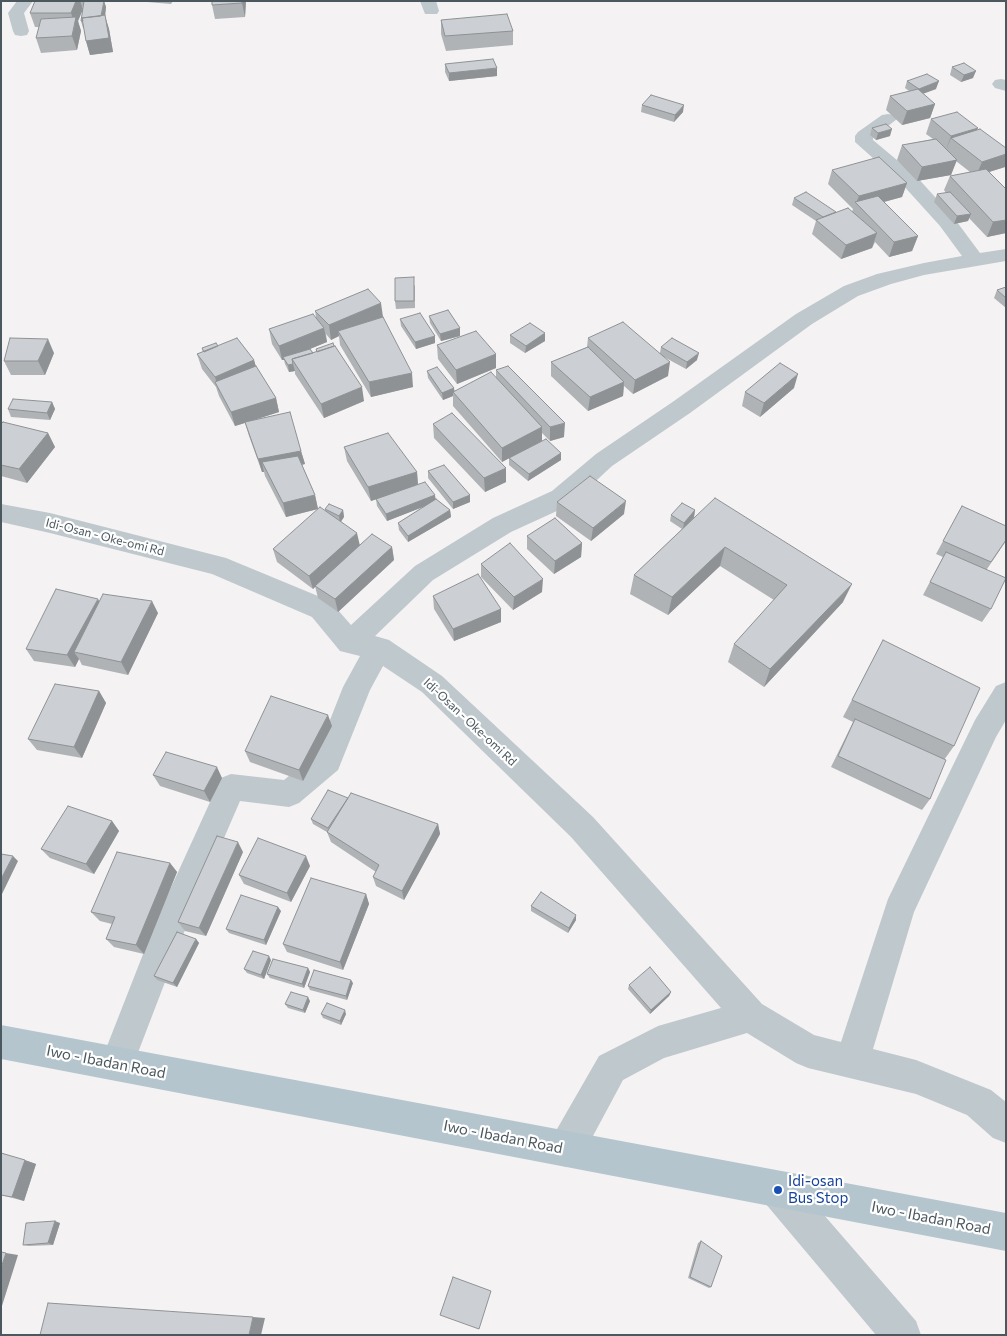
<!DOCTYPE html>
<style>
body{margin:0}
#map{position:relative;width:1007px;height:1336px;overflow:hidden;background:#f4f2f2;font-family:Commissioner,sans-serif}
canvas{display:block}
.frame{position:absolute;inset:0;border:2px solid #4b585e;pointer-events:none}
</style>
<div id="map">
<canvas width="1007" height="1336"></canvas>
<div class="frame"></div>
</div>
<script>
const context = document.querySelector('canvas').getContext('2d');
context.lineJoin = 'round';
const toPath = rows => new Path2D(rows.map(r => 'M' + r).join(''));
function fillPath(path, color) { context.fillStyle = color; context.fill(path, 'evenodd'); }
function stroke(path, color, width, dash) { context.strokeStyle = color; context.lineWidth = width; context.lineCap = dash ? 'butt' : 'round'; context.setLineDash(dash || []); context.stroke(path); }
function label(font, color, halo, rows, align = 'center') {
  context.font = font + ' Commissioner,sans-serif'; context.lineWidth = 4.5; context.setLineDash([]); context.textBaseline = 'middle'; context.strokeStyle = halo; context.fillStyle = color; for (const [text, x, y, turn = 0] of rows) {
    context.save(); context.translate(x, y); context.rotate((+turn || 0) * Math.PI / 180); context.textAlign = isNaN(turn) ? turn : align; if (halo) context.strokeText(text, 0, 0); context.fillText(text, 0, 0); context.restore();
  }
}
const minor = toPath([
 [17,1,33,1,24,13,29,31,27,35,21,36,15,35,13,31,8,13,17,1],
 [420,1,436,1,439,11,437,14,425,14,420,1],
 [1001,79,1006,80,1006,91,995,88,992,84,995,80,1001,79],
 [888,114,894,115,897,119,873,138,873,140,916,176,954,218,980,253,1006,249,1006,261,924,275,891,284,858,296,812,324,690,413,612,466,570,505,511,532,433,580,375,636,389,640,442,676,593,817,762,1004,814,1035,841,1042,888,899,975,720,996,686,1006,682,1006,720,996,737,914,912,873,1049,916,1060,991,1090,1006,1102,1006,1143,993,1138,967,1115,916,1094,808,1068,796,1063,747,1033,664,1058,623,1080,579,1162,566,1167,553,1162,548,1149,553,1136,599,1056,658,1026,721,1008,571,837,422,692,383,666,370,690,338,770,299,803,289,807,240,801,190,917,129,1076,117,1081,105,1076,100,1064,158,916,221,778,231,774,284,780,317,753,343,687,360,656,340,651,312,617,212,574,50,533,1,522,1,504,50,513,226,558,330,601,351,625,415,566,493,518,552,491,596,454,674,401,796,314,844,286,877,274,924,263,962,256,940,226,902,184,855,142,855,136,858,132,882,115,888,114],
 [778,1172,791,1177,916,1321,921,1335,876,1335,765,1203,760,1190,765,1177,778,1172]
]);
const major = toPath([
 [1,1025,1006,1213,1006,1251,1,1059,1,1025]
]);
const wall = toPath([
 [35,1,104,1,106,7,105,16,109,29,113,52,90,55,86,41,84,28,83,28,81,21,84,3,83,7,82,6,83,9,78,21,81,31,77,50,41,53,36,38,39,27,35,27,30,13],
 [135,1,173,1,171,4],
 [212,1,246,1,245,17,215,19,212,5],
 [441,20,513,31,513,45,446,51,441,34],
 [445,64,497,76,449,81,445,72],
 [952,67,973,78,961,82,950,75],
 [907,81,936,89,923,94,935,104,930,118,902,125,886,110,890,96,909,91,905,88],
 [642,105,683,112,674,122,641,112],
 [931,119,977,130,1005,167,989,172,1006,233,987,237,969,218,968,221,954,224,934,202,937,194,946,193,944,190,950,176,970,172,956,161,951,175,917,181,897,160,902,145,933,139,926,134],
 [872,128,890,136,876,140,870,135],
 [832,170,907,183,902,197,884,202,918,236,912,251,889,257,875,242,872,248,841,259,812,234,816,221,792,205,794,198,836,213,852,212,853,209,828,184],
 [415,285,415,308,396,309,395,301],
 [1006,287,1006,308,994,298,997,290],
 [315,311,383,317,413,387,371,397,340,345,339,336,331,340,326,334,327,342,310,349,313,353,316,352,316,349,364,401,324,418,295,374,295,371,289,372,285,364,284,360,282,360,272,344,269,329,316,317],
 [429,316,460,336,441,341,430,323],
 [400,319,435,343,416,349,401,326],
 [545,333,545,341,525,353,510,343,510,335],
 [588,338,660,353,661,347,697,360,686,369,664,357,668,376,633,394,624,386,623,396,588,411,551,376,551,362,587,347],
 [437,345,496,354,496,368,457,384,438,359],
 [218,346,254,360,256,367,276,398,279,412,251,421,301,451,305,464,302,465,315,495,318,509,286,517,265,476,264,472,262,472,249,436,245,423,235,426,219,396,216,387,202,369,197,354,203,352,202,348],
 [54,353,45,375,11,375,4,361],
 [496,370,564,437,550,441,542,433,542,441,561,453,561,460,528,481,509,465,509,458,502,462,453,406,453,396,443,400,428,378,427,371,454,388,454,391,496,378],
 [794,388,760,417,742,406,745,392],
 [52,402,55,409,50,420,11,417,8,409],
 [1,424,48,433,55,447,27,483,1,476],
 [433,424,506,482,485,492,434,438],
 [344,447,417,472,418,484,436,499,450,510,451,517,408,542,399,530,398,523,425,506,387,521,377,506,376,499,371,501,347,461],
 [428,471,470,495,470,502,453,509,428,478],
 [557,502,624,514,591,541,556,516],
 [962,506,1006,541,987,569,991,609,982,622,923,595,943,557,936,554],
 [325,509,343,510,344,517,341,521,360,545,392,547,394,560,338,612,318,598,315,586,313,589,277,562,273,549,325,510],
 [695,510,694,517,843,602,764,687,728,662,734,644,774,600,720,566,668,615,630,594,634,575,682,529,670,521,671,515],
 [527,536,582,543,581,557,554,574,527,549],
 [481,564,542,592,513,610,481,577],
 [433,596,501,609,501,622,454,641,434,609],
 [99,602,158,613,128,675,82,665,79,659,75,667,34,661,26,649],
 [883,640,954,746,944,760,930,799,922,810,831,767,853,722,843,717],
 [99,691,106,703,82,758,37,750,28,739],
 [332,726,303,781,250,762,245,751],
 [153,775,222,778,210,802,160,786],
 [348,798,438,824,440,834,404,900,376,886,373,877,376,872,331,842,327,832,313,824,311,819],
 [112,821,119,831,94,874,50,858,41,849],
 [243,852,206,936,185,931,178,922],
 [170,863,177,872,144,954,114,947,106,939,112,924,100,921,91,912],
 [310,866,291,902,244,884,239,875],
 [366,894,369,904,343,970,287,952,283,944],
 [531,906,576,920,568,933,531,911],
 [281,911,266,945,229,933,226,929],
 [196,939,199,943,177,987,157,980,154,976],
 [271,960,264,979,247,973,244,969],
 [308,968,310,972,304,988,270,978,267,974],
 [353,983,347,1000,310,990,308,986],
 [629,985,671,992,669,996,650,1014,628,989],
 [310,1001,305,1013,288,1008,285,1004],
 [321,1014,346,1014,341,1025,323,1018],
 [1,1153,36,1164,24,1201,1,1195],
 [60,1223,53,1245,29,1246,23,1245],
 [701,1241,711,1287,709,1288,688,1278,698,1243]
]);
const shadedWall = toPath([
 [76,1,80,1,83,9,78,21,81,31,77,50,72,36,75,25,71,13],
 [104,1,106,7,105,16,109,29,113,52,90,55,86,41,101,20],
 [242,1,246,1,245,17,242,3],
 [497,68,497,76,449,81,449,73],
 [976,71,973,78,961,82,964,75],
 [939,81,936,89,916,96,919,89],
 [935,104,930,118,902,125,907,111],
 [684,105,683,112,674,122,675,115],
 [978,128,972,142,951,138,946,150,951,136],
 [892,129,890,136,876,140,878,133],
 [1006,154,1005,167,976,176,982,162],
 [957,160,951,175,917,181,922,167],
 [907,183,902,197,861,208,856,203,859,196],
 [971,214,968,221,954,224,957,216],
 [1006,220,1006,233,987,237,993,222],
 [877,233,872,248,841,259,846,245],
 [918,236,912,251,889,257,894,242],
 [381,303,383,317,338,331,339,336,331,340,329,325],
 [324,328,327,342,285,359,283,357,284,360,282,360,279,346],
 [460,328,460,336,441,341,440,334],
 [545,333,545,341,525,353,526,346],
 [435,336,435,343,416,349,415,342],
 [48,339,54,353,45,375,38,361],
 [699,353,697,360,686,369,687,362],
 [496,354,496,368,457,384,456,370],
 [254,360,258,374,219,391,215,377],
 [670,362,668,376,633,394,635,380],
 [293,364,295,371,289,372,288,365],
 [412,373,413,387,371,397,369,382],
 [798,374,794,388,760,417,764,403],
 [624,382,623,396,588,411,590,397],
 [362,387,364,401,324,418,321,404],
 [454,388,455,394,453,392,453,396,443,400,442,393],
 [276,398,279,412,235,426,231,412],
 [52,402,55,409,50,420,47,413],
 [565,423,564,437,550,441,550,427],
 [542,427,542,441,502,462,502,448],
 [48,433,55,447,27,483,19,469],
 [301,451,305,464,266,471,262,462,264,472,262,472,258,459],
 [561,453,561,460,528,481,529,474],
 [506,468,506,482,485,492,484,478],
 [417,472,418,486,371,501,368,487],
 [315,495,318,509,286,517,283,503],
 [435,495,436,502,387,521,386,514],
 [470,495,470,502,453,509,453,502],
 [626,501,624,514,591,541,593,528],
 [343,510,344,517,340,523,339,516],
 [450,510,451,517,408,542,408,536],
 [695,510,694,517,683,529,684,523],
 [357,533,360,546,313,589,309,576],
 [582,543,581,557,554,574,555,561],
 [392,547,394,560,338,612,335,599],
 [725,547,720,566,668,615,672,597],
 [543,579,542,592,513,610,514,597],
 [852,584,843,602,764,687,770,669],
 [98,599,105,612,74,652,79,659,75,667,67,655],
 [152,601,158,613,128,675,121,662],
 [501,609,501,622,454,641,453,629],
 [99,691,106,703,82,758,74,747],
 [328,715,332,726,303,781,299,770],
 [217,767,222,778,210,802,204,791],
 [112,821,119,831,94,874,86,864],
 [438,824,440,834,404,900,402,891],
 [238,842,243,852,206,936,199,928],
 [13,856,18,861,2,894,1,879],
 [306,856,310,866,291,902,287,893],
 [170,863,177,872,144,954,136,945],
 [366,894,369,904,343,970,340,962],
 [278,907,281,911,266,945,264,940],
 [576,915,576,920,568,933,569,928],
 [196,939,199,943,177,987,173,983],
 [269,956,271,960,264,979,261,975],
 [308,968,310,972,304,988,302,984],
 [351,980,353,983,347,1000,346,996],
 [671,992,669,996,650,1014,651,1010],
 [308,997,310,1001,305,1013,303,1010],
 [345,1010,346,1014,341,1025,340,1021],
 [25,1160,36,1164,24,1201,12,1197],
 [55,1221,60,1223,53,1245,48,1243],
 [6,1253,18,1255,1,1309,1,1268],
 [253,1317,265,1318,261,1335,249,1335]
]);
const building = toPath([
 [35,1,76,1,71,13,30,13,35,1],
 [84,1,104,1,101,16,82,18,83,21,81,21,84,1],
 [212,1,242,1,242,3,212,5,212,1],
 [507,14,513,31,445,36,441,20,507,14],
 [105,15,109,38,86,41,82,18,105,15],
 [76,17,72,36,36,38,41,19,76,17],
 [493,59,497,68,449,73,445,64,493,59],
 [964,63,976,71,964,75,952,67,964,63],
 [927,74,939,81,919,89,907,81,927,74],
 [918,89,935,104,907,111,890,96,918,89],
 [651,95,684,105,675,115,642,105,651,95],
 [957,112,978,128,951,136,931,119,957,112],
 [886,124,892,129,878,133,872,128,886,124],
 [980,129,1006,148,1006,154,982,162,951,138,980,129],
 [936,139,957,160,922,167,902,145,936,139],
 [879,157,907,183,859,196,832,170,879,157],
 [986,169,1006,189,1006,220,993,222,950,176,986,169],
 [806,192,836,212,823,217,794,198,806,192],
 [950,192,971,214,957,216,937,194,950,192],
 [878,196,918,236,894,242,855,202,878,196],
 [848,208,877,233,846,245,816,220,848,208],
 [414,277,414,301,395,301,395,278,414,277],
 [1006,287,1006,298,997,290,1006,287],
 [368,289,381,303,329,325,315,311,368,289],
 [448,310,460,328,440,334,429,316,448,310],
 [420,313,435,336,415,342,400,319,420,313],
 [313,314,324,328,279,346,269,329,313,314],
 [383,317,412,373,369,382,338,331,383,317],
 [623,322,670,362,635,380,588,338,623,322],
 [530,323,545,333,526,346,510,335,530,323],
 [476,331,496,354,456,370,437,345,476,331],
 [10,338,48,339,38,361,4,361,10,338],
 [237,338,254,360,215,377,197,354,237,338],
 [672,338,699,353,687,362,661,347,672,338],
 [216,343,218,346,204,352,202,348,216,343],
 [333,343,334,346,317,352,316,349,333,343],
 [335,346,362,387,321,404,292,359,335,346],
 [588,347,624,382,590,397,551,362,588,347],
 [310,349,313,353,292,359,293,364,288,365,283,357,310,349],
 [780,363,798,374,764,403,745,392,780,363],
 [256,366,276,398,231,412,215,382,256,366],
 [508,366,565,423,550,427,496,370,508,366],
 [437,367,454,388,442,393,427,371,437,367],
 [491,372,542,427,502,448,453,392,491,372],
 [13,399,52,402,47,413,8,409,13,399],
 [290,412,301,451,258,459,245,422,290,412],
 [452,413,506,468,484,478,433,424,452,413],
 [3,422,48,433,19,469,1,465,1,424,3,422],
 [388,433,417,472,368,487,344,447,388,433],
 [546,439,561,453,529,474,509,458,546,439],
 [298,456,315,495,283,503,262,462,298,456],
 [444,465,470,495,453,502,428,471,444,465],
 [590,476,626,501,593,528,557,502,590,476],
 [425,482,435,495,386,514,376,499,425,482],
 [715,498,852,584,770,669,734,644,787,585,725,547,672,597,634,575,715,498],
 [436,499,450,510,408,536,398,523,436,499],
 [682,503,695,510,684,523,671,515,682,503],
 [329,504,343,510,339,516,325,509,329,504],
 [962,506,1006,526,1006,540,991,562,943,541,962,506],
 [320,507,357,533,309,576,273,549,320,507],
 [555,518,582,543,555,561,527,536,555,518],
 [372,534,392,547,335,599,315,586,372,534],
 [510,543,543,579,514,597,481,564,510,543],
 [946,552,1006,578,991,609,930,582,946,552],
 [478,574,501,609,453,629,433,596,478,574],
 [56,589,98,599,67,655,26,649,56,589],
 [103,594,152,601,121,662,74,652,103,594],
 [883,640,980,688,954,746,852,700,883,640],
 [55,684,99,691,74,747,28,739,55,684],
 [271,696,328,715,299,770,245,751,271,696],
 [855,719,946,760,930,799,838,756,855,719],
 [166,752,217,767,204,791,153,775,166,752],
 [328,790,348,798,328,828,311,819,328,790],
 [351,793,438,824,402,891,373,877,379,865,327,832,351,793],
 [68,806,112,821,86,864,41,849,68,806],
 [217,836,238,842,199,928,178,922,217,836],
 [258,838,306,856,287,893,239,875,258,838],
 [117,852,170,863,136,945,106,939,115,917,91,912,117,852],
 [1,854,13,856,1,879,1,854],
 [311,878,366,894,340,962,283,944,311,878],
 [541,892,576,915,569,928,531,906,541,892],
 [241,895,278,907,264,940,226,929,241,895],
 [177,932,196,939,173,983,154,976,177,932],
 [253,951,269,956,261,975,244,969,253,951],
 [273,959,308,968,302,984,267,974,273,959],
 [650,967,671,992,651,1010,629,985,650,967],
 [314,970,351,980,346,996,308,986,314,970],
 [291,992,308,997,303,1010,285,1004,291,992],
 [327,1003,345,1010,340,1021,321,1014,327,1003],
 [1,1153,25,1160,12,1197,1,1195,1,1153],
 [55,1221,48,1243,23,1245,26,1223,55,1221],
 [701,1241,722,1256,711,1287,690,1277,701,1241],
 [1,1252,6,1253,1,1268,1,1252],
 [453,1277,491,1291,479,1329,440,1315,453,1277],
 [48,1303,253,1317,249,1335,40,1335,48,1303]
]);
const markers = [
 [778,1190,5,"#1a4fb4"]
];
const streetNames = [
 ["Idi-Osan - Oke-omi Rd",105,537,14],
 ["Idi-Osan - Oke-omi Rd",470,722,43]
];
const nearStreetnames = [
 ["Iwo - Ibadan Road",106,1062,11],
 ["Iwo - Ibadan Road",503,1137,11],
 ["Iwo - Ibadan Road",931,1218,11]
];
const nearTransitnames = [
 ["Idi-osan",788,1181],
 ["Bus Stop",788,1198]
];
fillPath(minor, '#bfc8cd');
fillPath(major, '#b5c5ce');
fillPath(wall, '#afb3b6');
fillPath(shadedWall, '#8f9294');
fillPath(building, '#ccd0d4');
stroke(building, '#8f9294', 1);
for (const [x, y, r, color] of markers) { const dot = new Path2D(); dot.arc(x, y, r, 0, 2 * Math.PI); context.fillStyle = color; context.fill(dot); stroke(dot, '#fff', 2); }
label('12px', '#4b585e', '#fff', streetNames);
label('15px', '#4b585e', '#fff', nearStreetnames);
label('15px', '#164399', '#fff', nearTransitnames, 'left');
</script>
